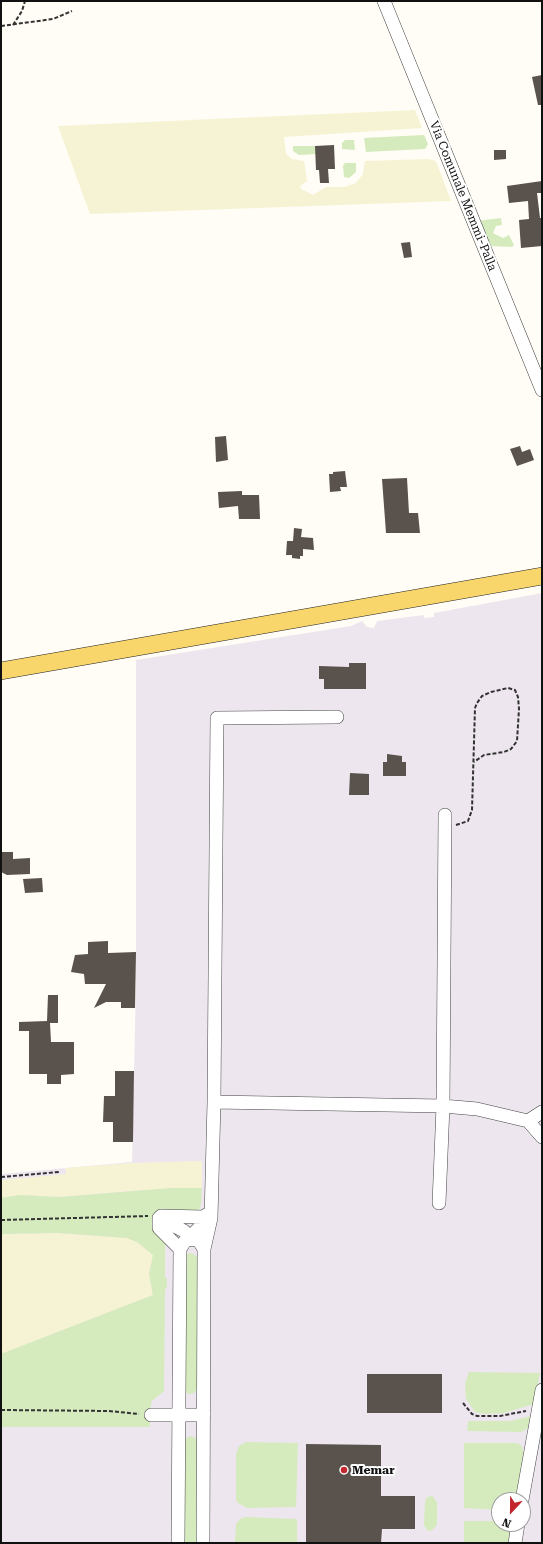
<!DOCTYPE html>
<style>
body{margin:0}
#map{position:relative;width:543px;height:1544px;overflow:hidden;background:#fffdf5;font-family:"Roboto Serif",serif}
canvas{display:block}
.frame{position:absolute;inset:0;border:2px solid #111;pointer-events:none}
.north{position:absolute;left:491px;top:1492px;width:40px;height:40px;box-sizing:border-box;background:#fff;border:1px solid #a0a0a0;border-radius:50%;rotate:202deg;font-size:11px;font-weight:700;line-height:16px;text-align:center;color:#111}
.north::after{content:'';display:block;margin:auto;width:14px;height:18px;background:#c4262e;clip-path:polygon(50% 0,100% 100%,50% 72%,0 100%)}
</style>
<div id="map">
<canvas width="543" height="1544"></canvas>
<div class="frame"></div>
<div class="north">N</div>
</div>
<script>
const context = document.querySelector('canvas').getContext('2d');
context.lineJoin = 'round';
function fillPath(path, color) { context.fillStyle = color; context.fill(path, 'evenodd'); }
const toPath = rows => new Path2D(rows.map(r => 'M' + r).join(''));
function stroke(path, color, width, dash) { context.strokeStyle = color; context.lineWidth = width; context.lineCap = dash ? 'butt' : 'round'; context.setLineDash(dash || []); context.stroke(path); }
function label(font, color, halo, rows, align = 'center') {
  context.font = font + ' "Roboto Serif",serif'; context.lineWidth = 4; context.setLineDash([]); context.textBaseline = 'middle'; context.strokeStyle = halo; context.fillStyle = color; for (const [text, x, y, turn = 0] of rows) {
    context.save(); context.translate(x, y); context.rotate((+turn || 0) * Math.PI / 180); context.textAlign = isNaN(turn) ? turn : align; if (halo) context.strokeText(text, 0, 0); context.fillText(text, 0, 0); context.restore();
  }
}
const industrial = toPath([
 [542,593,542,1543,1,1543,1,1174,132,1162,136,982,136,660,351,626,362,621,367,627,374,628,377,621,424,615,424,618,434,617,434,613],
 [499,1500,523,1500,523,1524,499,1524]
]);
const farmland = toPath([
 [415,110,422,128,284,137,286,154,292,159,304,161,307,181,300,186,301,189,313,195,326,187,344,187,356,183,363,174,365,161,428,159,436,161,451,201,90,214,58,126],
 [202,1161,202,1188,131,1191,60,1197,20,1195,1,1198,1,1180,66,1174,65,1168,132,1163],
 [58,1233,127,1238,137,1242,153,1255,149,1274,153,1295,1,1354,1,1234]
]);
const green = toPath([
 [424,135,428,144,425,149,366,152,364,138],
 [345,140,354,140,355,150,342,149,342,143],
 [293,146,315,146,316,154,299,155,293,151],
 [345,163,356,163,356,172,349,178,344,177,343,166],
 [501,218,502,225,496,226,493,233,503,238,509,235,514,245,512,247,490,246,476,221],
 [171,1188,202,1188,201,1205,198,1212,155,1212,153,1217,169,1243,168,1246,165,1245,165,1278,167,1278,167,1288,165,1289,164,1391,151,1402,150,1427,1,1427,1,1354,153,1295,149,1274,153,1255,137,1242,127,1238,58,1233,1,1234,1,1198,20,1195,60,1197],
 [191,1253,198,1257,199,1387,194,1393,189,1394,184,1391,185,1258,187,1254],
 [469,1372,540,1373,534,1404,504,1413,485,1414,475,1412,466,1399,465,1384],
 [531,1416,528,1428,521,1432,467,1431,468,1421,510,1421],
 [191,1436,196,1438,198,1442,198,1543,182,1543,184,1441,186,1438],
 [246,1442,298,1443,296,1507,247,1508,238,1503,236,1500,236,1454,239,1446],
 [464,1443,516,1443,521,1445,524,1453,517,1500,499,1500,499,1510,464,1508],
 [432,1496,437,1502,437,1525,431,1531,427,1530,424,1525,425,1502,427,1497],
 [245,1517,297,1519,297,1543,235,1543,236,1524,240,1519],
 [464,1521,499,1521,499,1524,507,1524,511,1531,508,1543,464,1543]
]);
const building = toPath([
 [542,75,542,105,538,105,532,77],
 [334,145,335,169,328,169,329,183,320,183,319,170,316,170,315,146],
 [494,150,506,150,506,159,494,160],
 [542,181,542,193,537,193,540,218,542,218,542,246,521,248,519,220,529,219,528,201,509,203,507,186],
 [410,242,412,257,404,258,401,243],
 [226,436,228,460,216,462,215,437],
 [520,446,522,452,530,449,534,460,517,466,510,449],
 [345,471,347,487,340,487,341,491,330,492,329,474,333,474,333,472],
 [407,478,409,513,418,513,420,533,386,533,382,479],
 [242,491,242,495,259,495,260,519,239,519,238,506,219,508,218,492],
 [294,528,302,529,301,537,313,538,314,550,303,549,303,556,300,556,300,559,292,558,292,555,286,555,287,541,293,541],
 [349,663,366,663,366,689,324,689,324,679,319,679,319,666,349,667],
 [387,754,402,756,402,762,406,762,406,776,383,776,383,762,387,762],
 [350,773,369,774,369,795,349,795],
 [1,852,13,852,13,859,30,858,30,874,7,875,1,872],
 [42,878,43,892,25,893,23,879],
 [108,941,108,953,136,952,135,1008,121,1008,121,1002,106,1002,94,1008,106,984,85,984,84,974,71,972,75,955,88,954,88,942],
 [48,995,58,995,58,1023,50,1023,51,1042,74,1042,74,1074,61,1075,61,1084,47,1084,47,1074,29,1074,29,1031,19,1031,19,1022,47,1021],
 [115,1071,134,1071,133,1142,113,1142,113,1122,103,1122,104,1096,115,1096],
 [367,1374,442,1374,442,1413,367,1413],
 [306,1444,381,1445,381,1496,415,1496,415,1529,382,1529,381,1543,306,1543]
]);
const path = toPath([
 [13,25,22,11,25,1],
 [1,26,53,19,72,11],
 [456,825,468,821,472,810,475,708,477,703,482,696,491,692,508,688,515,690,518,697,519,709,517,741,511,749,504,752,484,755,474,762],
 [1,1177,59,1172],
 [1,1220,148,1216],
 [463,1403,472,1414,477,1416,500,1416,526,1411],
 [1,1410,109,1411,139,1414]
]);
const minor = toPath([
 [384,1,542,390],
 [214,1102,443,1106,477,1109,528,1121,542,1137],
 [528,1121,542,1112],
 [439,1203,443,1106,445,815],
 [159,1218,184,1231,192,1239,193,1234,207,1220,209,1215],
 [180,1249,159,1228,159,1218,161,1216,203,1217,211,1212],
 [204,1249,211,1218,214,1102,217,718,337,717],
 [151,1415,204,1415],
 [522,1500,542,1390],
 [178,1543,180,1249,185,1241,192,1239,199,1241,204,1249,203,1543],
 [515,1543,518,1524]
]);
const major = toPath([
 [1,671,542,576]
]);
const markers = [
 [344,1470,4,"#c4262e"]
];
const streetNames = [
 ["Via Comunale Memmi-Palla",463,196,68]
];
const poiNames = [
 ["Memar",352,1470]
];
fillPath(industrial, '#eee6ef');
fillPath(farmland, '#f6f3d4');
fillPath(green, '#d5ebbd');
fillPath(building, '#5a524d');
stroke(minor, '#444', 14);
stroke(major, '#222', 18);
stroke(path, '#333', 2, [4, 2]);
stroke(minor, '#fff', 13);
stroke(major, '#f9d66b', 17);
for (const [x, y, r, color] of markers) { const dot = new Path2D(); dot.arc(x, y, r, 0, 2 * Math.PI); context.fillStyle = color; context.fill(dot); stroke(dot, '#fff', 1.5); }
label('12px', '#111', '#fff', streetNames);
label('bold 12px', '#111', '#fff', poiNames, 'left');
</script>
